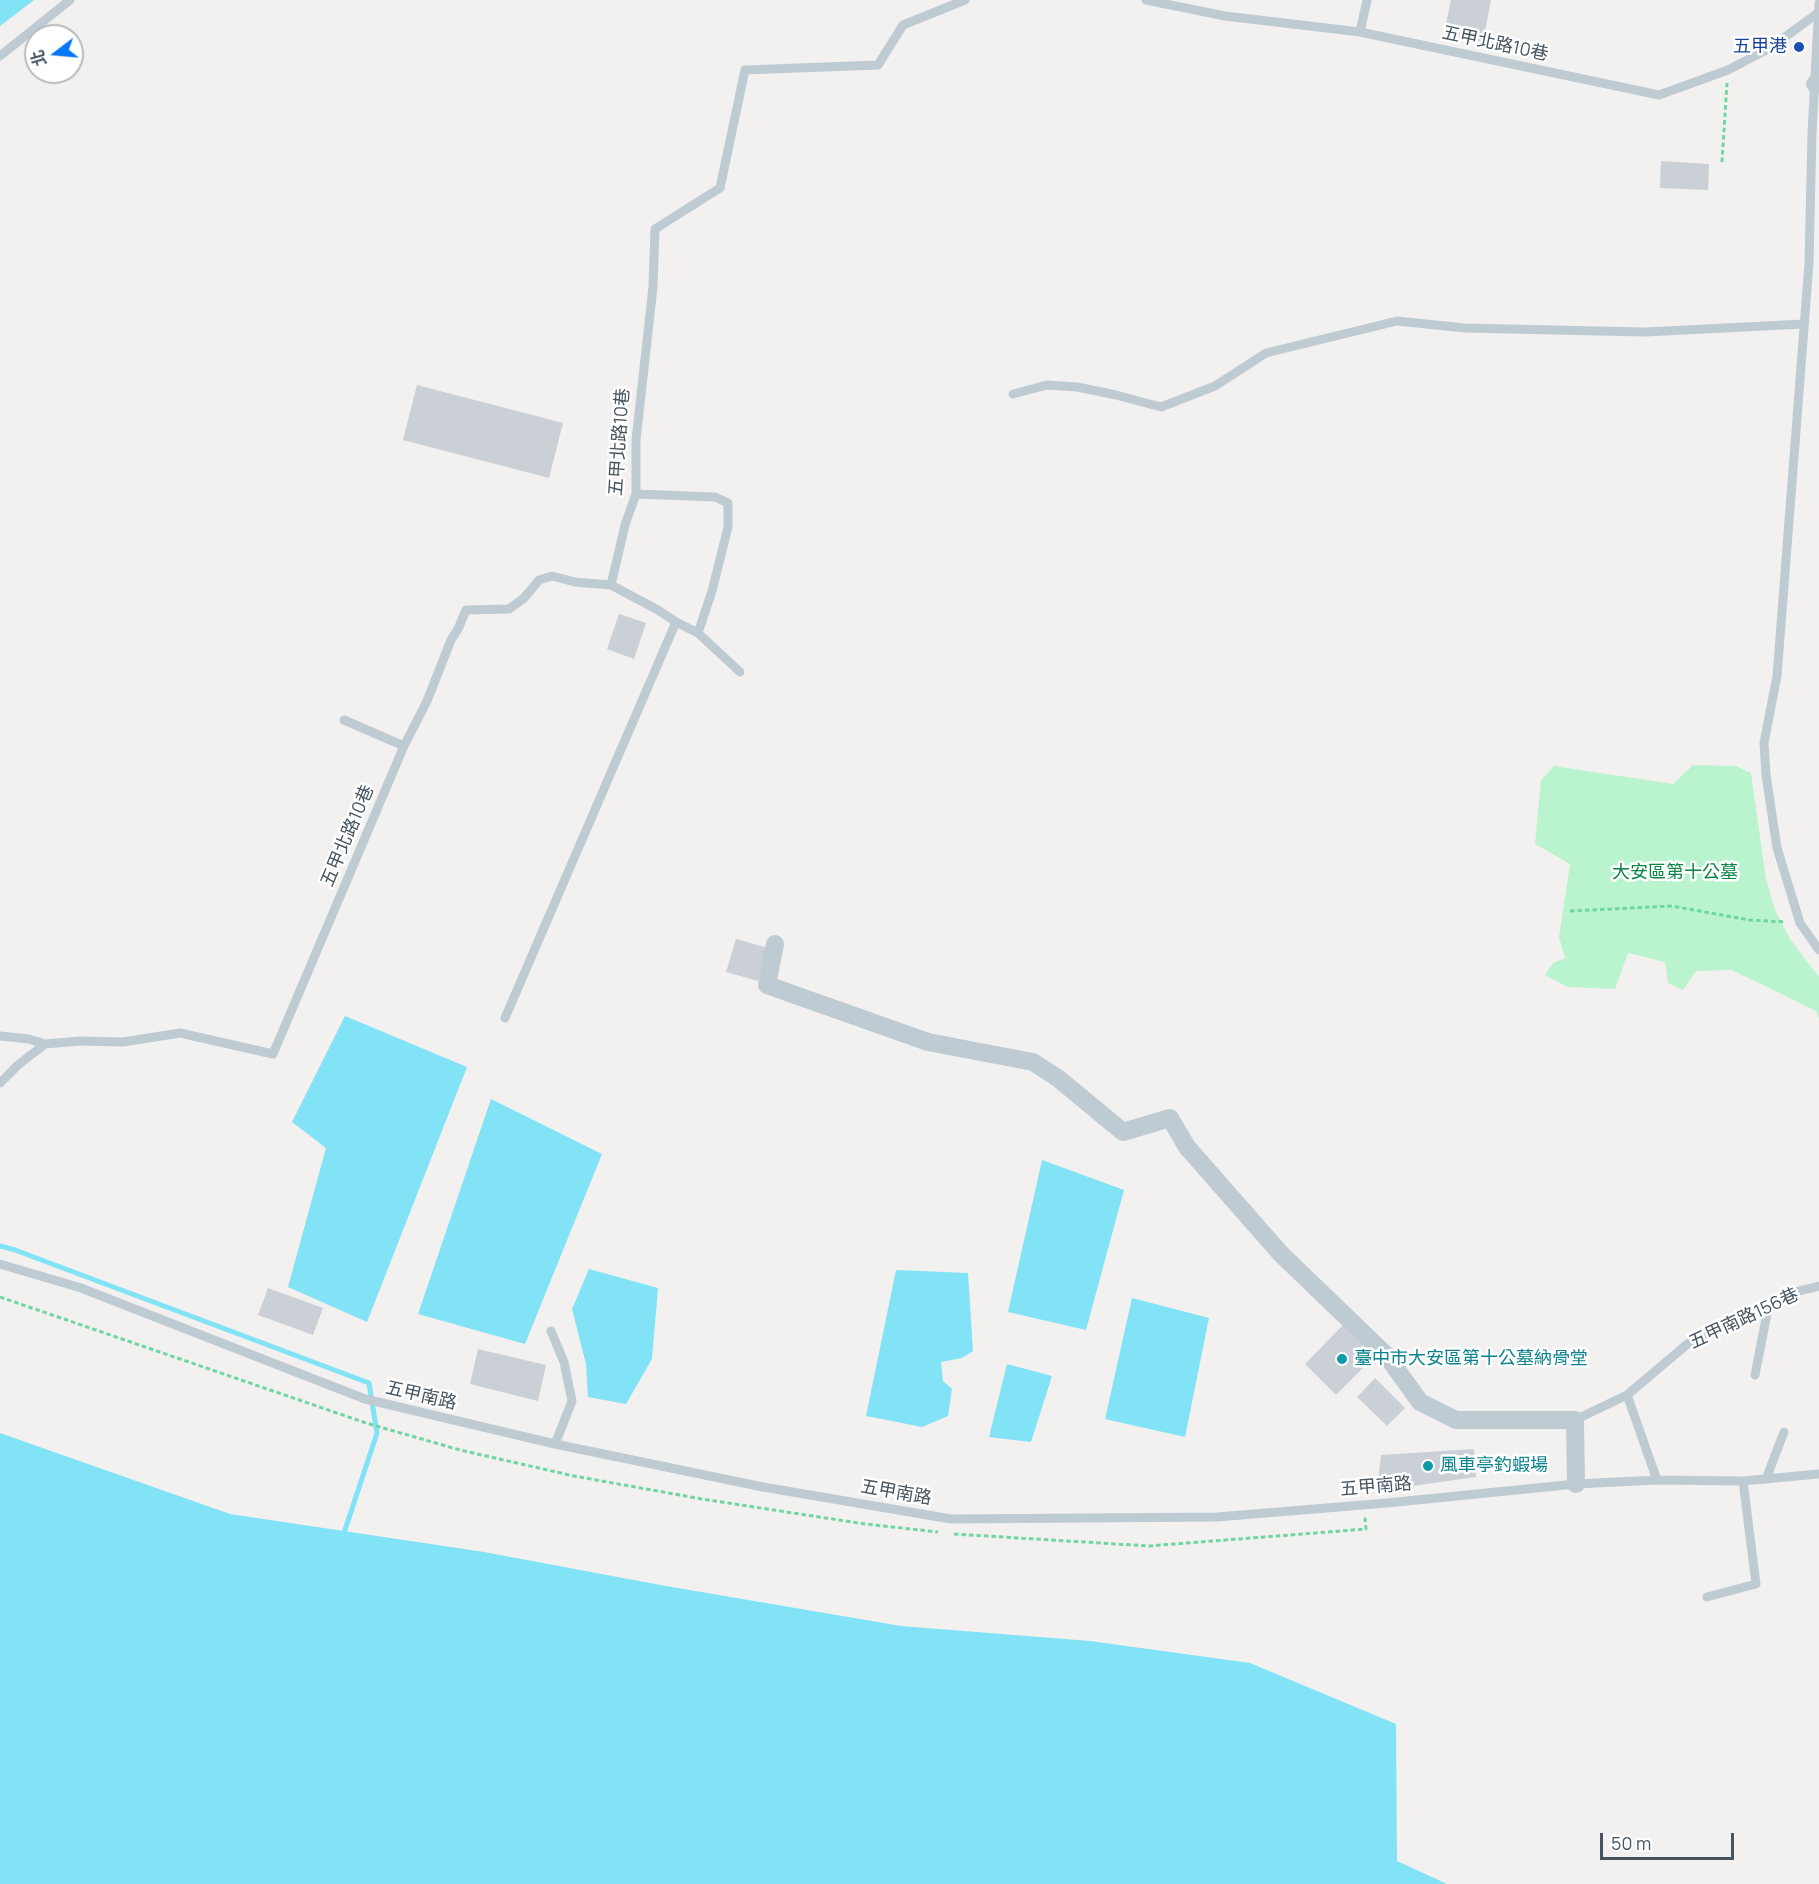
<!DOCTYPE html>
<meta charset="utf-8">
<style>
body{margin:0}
#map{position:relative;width:1819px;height:1884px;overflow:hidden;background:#f3f0f0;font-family:Manrope,"Noto Sans TC",sans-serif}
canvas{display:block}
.north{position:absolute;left:24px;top:24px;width:60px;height:60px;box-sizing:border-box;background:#fff;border:2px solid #b5bbbf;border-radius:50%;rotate:254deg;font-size:16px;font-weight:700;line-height:24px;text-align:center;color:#465460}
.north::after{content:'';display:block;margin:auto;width:21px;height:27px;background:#0577f8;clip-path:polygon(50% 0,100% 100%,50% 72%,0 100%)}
.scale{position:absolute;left:1600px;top:1833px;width:134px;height:27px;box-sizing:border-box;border:3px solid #465460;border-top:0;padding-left:8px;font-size:18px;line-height:21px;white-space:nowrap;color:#465460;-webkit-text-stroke:4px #fff;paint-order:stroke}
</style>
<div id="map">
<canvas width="1819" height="1884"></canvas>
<div class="north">北</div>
<div class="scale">50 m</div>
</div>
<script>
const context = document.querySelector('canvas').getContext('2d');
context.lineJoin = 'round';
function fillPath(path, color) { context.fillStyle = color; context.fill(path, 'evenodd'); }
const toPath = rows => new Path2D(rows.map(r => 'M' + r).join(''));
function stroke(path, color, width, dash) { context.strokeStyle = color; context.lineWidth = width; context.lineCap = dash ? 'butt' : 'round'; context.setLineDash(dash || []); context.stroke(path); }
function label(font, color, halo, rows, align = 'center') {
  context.font = font + ' Manrope,"Noto Sans TC",sans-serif'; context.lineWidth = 5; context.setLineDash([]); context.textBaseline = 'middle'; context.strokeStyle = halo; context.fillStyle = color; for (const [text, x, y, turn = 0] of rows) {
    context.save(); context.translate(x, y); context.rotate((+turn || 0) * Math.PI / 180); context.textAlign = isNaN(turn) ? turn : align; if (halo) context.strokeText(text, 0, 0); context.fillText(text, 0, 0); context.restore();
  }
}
const green = toPath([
 [1693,765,1736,766,1751,773,1766,879,1775,910,1790,939,1819,977,1819,1019,1816,1011,1732,970,1696,971,1683,990,1668,983,1665,962,1628,953,1615,989,1568,987,1545,975,1553,963,1565,958,1559,937,1570,864,1535,844,1541,780,1554,766,1673,784]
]);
const water = toPath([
 [0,0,34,0,0,26],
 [345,1016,467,1067,367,1322,288,1287,326,1148,292,1122],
 [491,1099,602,1154,525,1344,418,1314],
 [1042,1160,1124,1190,1086,1330,1008,1312],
 [589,1269,658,1288,652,1359,626,1404,588,1397,586,1364,572,1309],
 [896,1270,968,1273,973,1351,962,1358,941,1362,943,1381,952,1389,948,1416,922,1427,866,1416],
 [1132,1298,1209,1318,1185,1437,1105,1419],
 [1007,1364,1052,1376,1031,1442,989,1437],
 [0,1433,230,1514,484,1552,666,1586,901,1626,1090,1641,1250,1663,1396,1724,1397,1861,1447,1884,0,1884]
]);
const stream = toPath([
 [0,1246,15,1250,369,1383,377,1433,343,1536]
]);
const building = toPath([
 [1451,0,1491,0,1483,42,1444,34],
 [1661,161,1709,164,1708,190,1660,188],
 [417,385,563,423,549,478,403,440],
 [619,614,646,623,634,659,607,649],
 [736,939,768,948,758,981,726,972],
 [268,1288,323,1308,313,1335,258,1315],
 [1345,1323,1378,1353,1336,1395,1305,1364],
 [478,1349,546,1365,538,1401,470,1384],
 [1375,1378,1405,1408,1387,1426,1357,1397],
 [1474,1449,1476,1477,1377,1491,1381,1455]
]);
const path = toPath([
 [1722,162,1727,83],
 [1570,911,1672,906,1749,920,1786,922],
 [0,1297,366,1423,460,1450,574,1476,702,1499,865,1524,938,1532],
 [954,1534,1149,1546,1366,1529,1365,1519,1367,1518]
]);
const lane = toPath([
 [1146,0,1225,16,1360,32,1659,95,1728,70,1770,48,1818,13],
 [1819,3,1812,133,1809,263,1777,676,1764,743,1766,775,1777,848,1800,923,1819,950],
 [1360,32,1367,0],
 [0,56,70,0],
 [1013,394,1047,385,1077,387,1116,395,1161,407,1215,386,1266,353,1397,321,1465,328,1645,332,1804,324],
 [636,494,715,497,728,503,728,527,712,591,698,633],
 [611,585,625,525,636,494,636,440,653,287,655,229,720,188,745,70,878,65,903,25,965,0],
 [676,622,698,633,740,672],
 [344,720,404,746],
 [0,1036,29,1039,45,1044,80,1041,123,1042,180,1033,273,1054,404,746,427,701,451,640,458,629,466,610,509,609,524,598,539,580,552,576,575,582,611,585,658,610,676,622,505,1018],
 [0,1083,18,1065,45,1044],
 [0,1264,81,1288,365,1399,555,1444,763,1487,951,1519,1217,1517,1387,1503,1576,1484,1657,1480,1743,1481,1819,1474],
 [551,1331,564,1362,572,1401,555,1444],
 [1755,1375,1769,1303],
 [1627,1395,1657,1480],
 [1575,1420,1627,1395,1691,1341,1769,1303,1795,1292,1819,1286],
 [1766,1479,1784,1432],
 [1707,1597,1756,1584,1743,1481]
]);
const street = toPath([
 [1815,84,1819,84],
 [775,944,767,985,928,1042,1033,1062,1059,1079,1123,1132,1170,1118,1187,1147,1281,1254,1387,1356,1420,1402,1456,1420,1575,1420,1576,1484]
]);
const markers = [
 [1799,47,6,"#1a4fb4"],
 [1342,1359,6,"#0f9aa8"],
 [1428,1466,6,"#0f9aa8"]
];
const streetNames = [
 ["五甲北路10巷",1495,44,12],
 ["五甲北路10巷",620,442,-86],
 ["五甲北路10巷",348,836,-67],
 ["五甲南路156巷",1744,1319,-25],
 ["五甲南路",421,1396,13],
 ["五甲南路",1376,1487,-5],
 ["五甲南路",896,1493,10]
];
const transitNames = [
 ["五甲港",1787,47]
];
const parkNames = [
 ["大安區第十公墓",1675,873]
];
const cultureNames = [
 ["臺中市大安區第十公墓納骨堂",1354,1359],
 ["風車亭釣蝦場",1440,1466]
];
fillPath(green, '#baf4cf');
fillPath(water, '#82e2f6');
stroke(stream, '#82e2f6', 5);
fillPath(building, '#cbcfd6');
stroke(path, '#6ed7a0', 3, [4.5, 3]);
stroke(lane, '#bfcbd3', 9);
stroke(street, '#bfcbd3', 18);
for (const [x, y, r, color] of markers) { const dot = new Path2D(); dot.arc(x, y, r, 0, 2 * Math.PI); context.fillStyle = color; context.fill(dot); stroke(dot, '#fff', 2); }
label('18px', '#465460', '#fff', streetNames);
label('18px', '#164399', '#fff', transitNames, 'right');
label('18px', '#0d8545', '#fff', parkNames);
label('18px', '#0d838f', '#fff', cultureNames, 'left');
</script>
